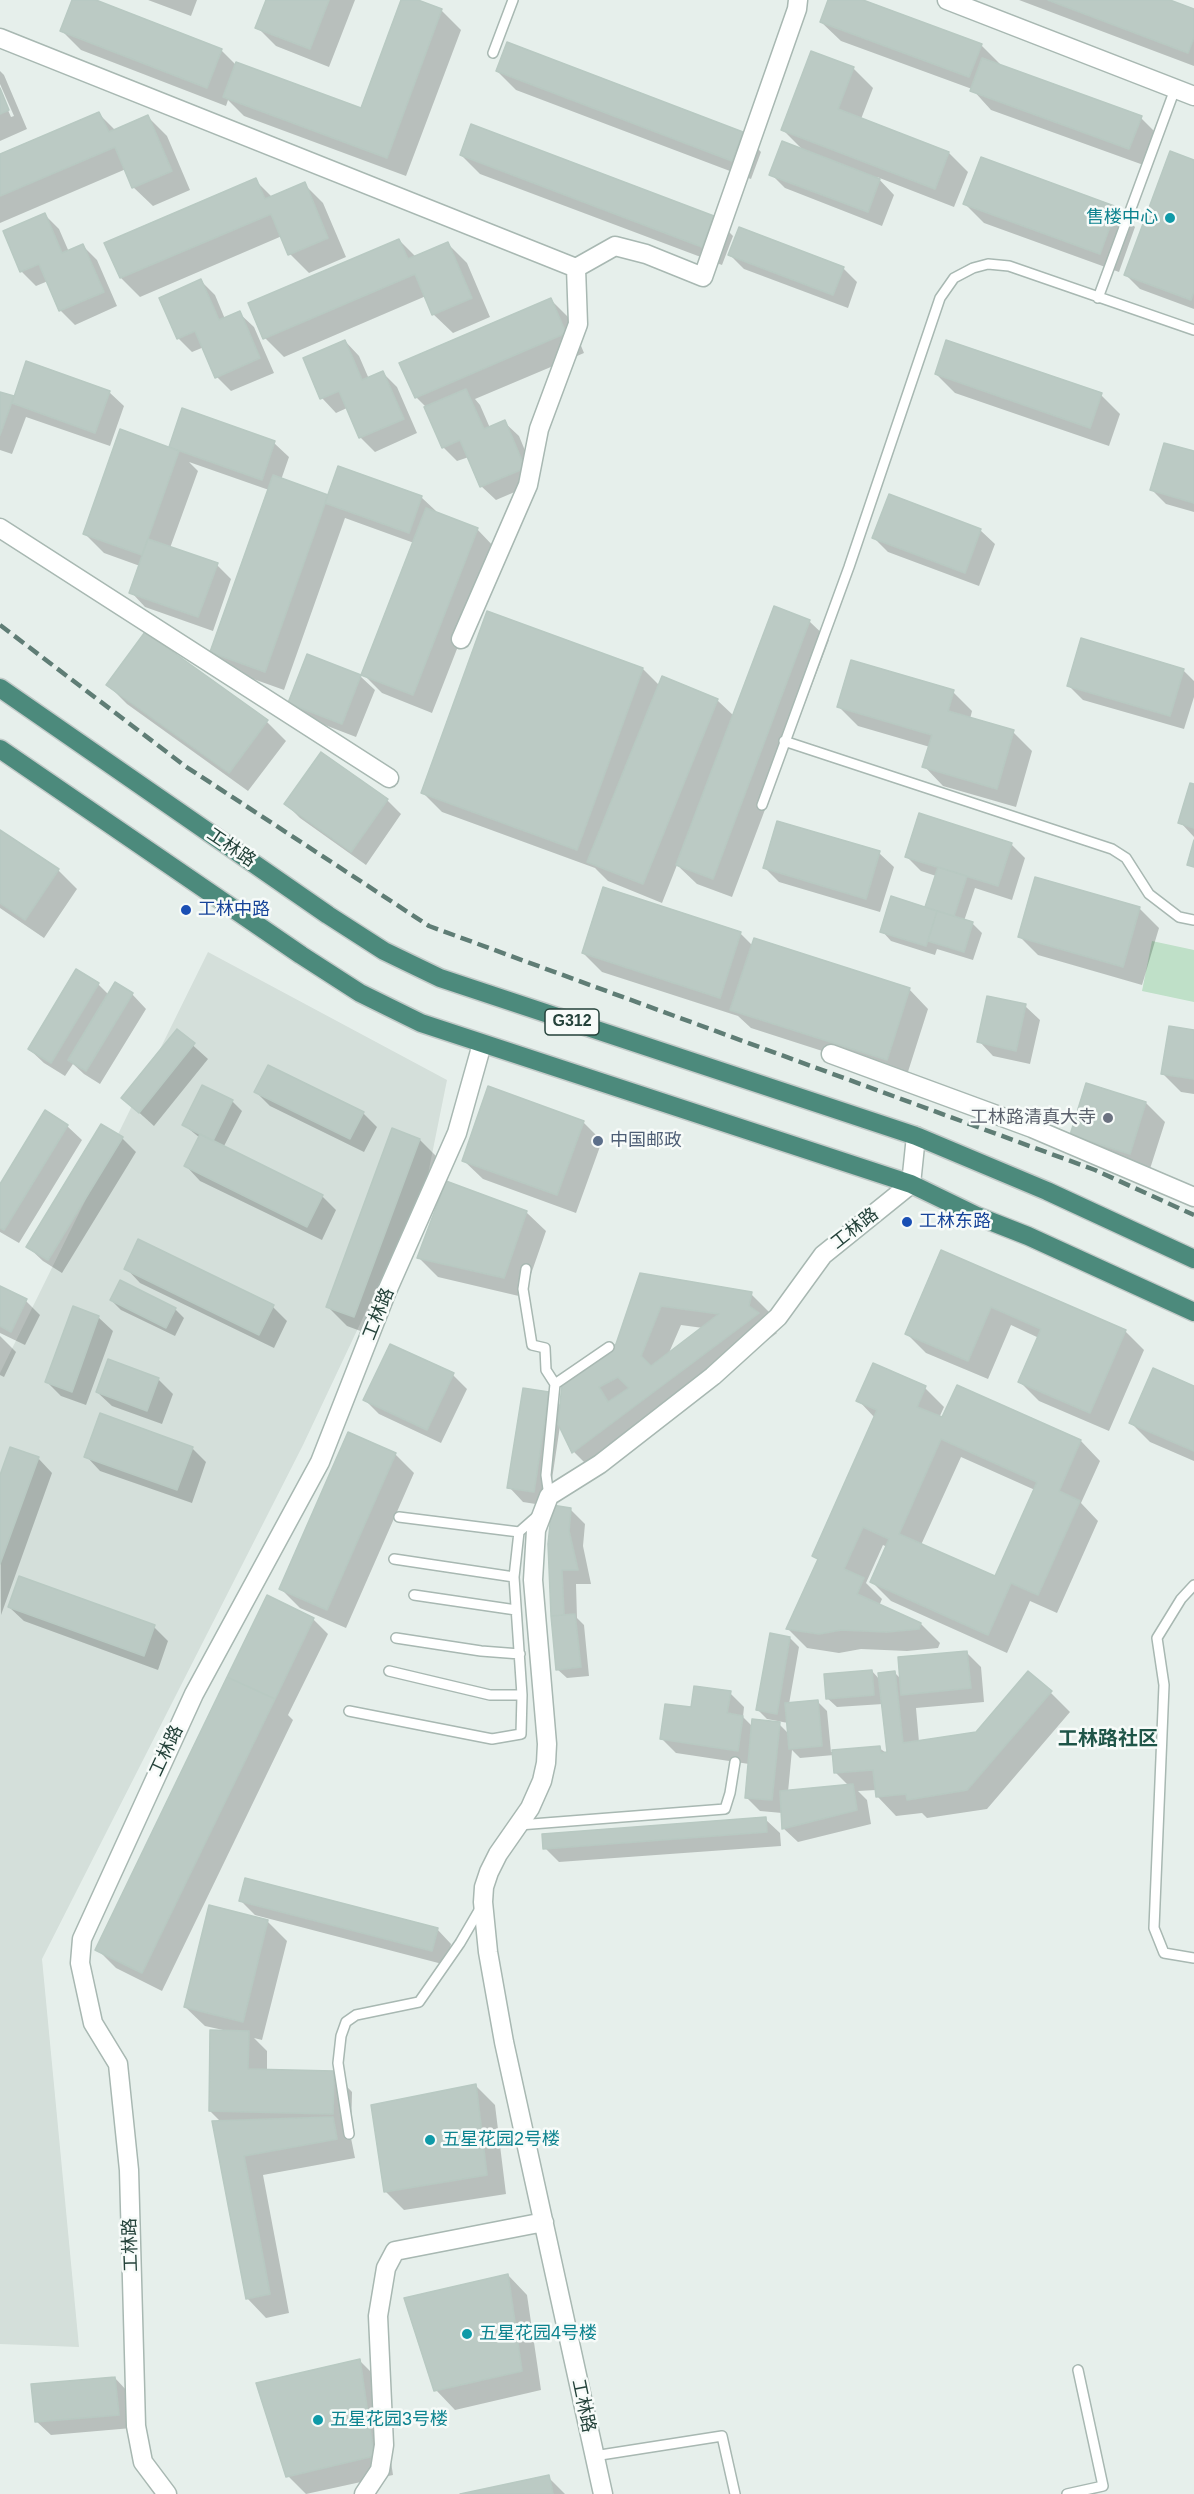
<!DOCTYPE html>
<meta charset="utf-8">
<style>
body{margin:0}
canvas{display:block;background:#e6efeb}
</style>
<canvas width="1194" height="2494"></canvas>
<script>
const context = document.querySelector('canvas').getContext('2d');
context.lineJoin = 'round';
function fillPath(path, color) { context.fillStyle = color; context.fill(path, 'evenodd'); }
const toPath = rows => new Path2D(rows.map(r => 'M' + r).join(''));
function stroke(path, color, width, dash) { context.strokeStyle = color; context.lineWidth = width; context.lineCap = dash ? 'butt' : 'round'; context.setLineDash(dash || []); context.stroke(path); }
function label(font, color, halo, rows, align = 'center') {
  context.font = font + ' Arial,"Noto Sans SC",sans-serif'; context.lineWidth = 5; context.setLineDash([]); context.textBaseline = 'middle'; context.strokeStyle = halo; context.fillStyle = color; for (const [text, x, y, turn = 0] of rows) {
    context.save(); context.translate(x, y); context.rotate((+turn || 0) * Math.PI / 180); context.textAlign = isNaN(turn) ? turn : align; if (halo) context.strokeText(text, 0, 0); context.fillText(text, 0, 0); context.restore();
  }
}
const built = toPath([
 [208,952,447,1080,426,1184,303,1445,42,1959,79,2347,0,2344,0,1373]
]);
const green = toPath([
 [1152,941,1194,950,1194,1002,1142,991]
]);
const shadow = toPath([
 [74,0,92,0,221,50,237,66,362,110,403,0,413,0,441,10,461,30,406,176,244,116,228,100,226,106,81,50,62,31],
 [148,0,197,0,191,16],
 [268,0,355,0,329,67,276,46,257,27],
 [830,0,858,0,981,45,1000,64,999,66,1141,118,1160,137,1149,167,991,110,972,89,841,41,821,22],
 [1019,0,1166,0,1194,10,1194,66],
 [812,53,854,69,873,88,861,119,949,153,968,172,954,207,877,177,894,195,882,226,785,188,771,174,805,152,783,130],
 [0,71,4,75,27,129,0,141,0,92,11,117,14,116,0,84],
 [497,71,742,133,761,152,751,179,516,90],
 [99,114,116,131,148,117,167,136,190,190,153,206,133,187,126,169,0,223,0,156],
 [461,155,714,217,733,236,722,265,480,174],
 [1194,161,1194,309,1140,289,1126,275],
 [255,180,272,197,304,184,323,203,346,257,309,273,290,254,282,236,140,297,121,278,106,244],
 [965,204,1116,208,1135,227,1119,272,984,223],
 [45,215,59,229,69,252,83,246,97,260,117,306,75,325,60,310,48,281,36,286,22,272,5,232],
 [399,240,416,257,448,244,467,263,490,317,453,333,433,314,426,296,284,357,265,338],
 [730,255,843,268,857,282,848,308,744,269],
 [201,281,215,295,225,319,239,313,254,327,274,373,231,391,217,377,204,347,192,352,178,338],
 [550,299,570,319,584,353,475,399,480,405,490,428,504,422,519,436,538,482,496,500,481,486,469,457,457,461,443,447,426,407,416,397],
 [345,341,359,356,369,379,383,373,397,387,417,433,375,452,360,437,347,408,336,413,322,398],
 [936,374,1101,395,1120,414,1109,446,955,393],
 [109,392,124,406,110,446,26,417,12,454,0,450,0,393,15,398],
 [183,410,274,443,289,457,281,480,328,496,421,497,436,511,435,513,477,529,496,549,432,713,382,693,363,674,414,543,345,518,284,690,231,671,212,652,269,490,189,462,198,471,170,548,217,565,231,579,213,631,145,607,131,592,140,566,104,553,84,533,174,450,170,446],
 [1194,453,1194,512,1166,504,1152,490],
 [980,530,995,544,979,586,888,552,874,538],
 [809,621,829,640,732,897,697,884,677,865,662,903,608,881,595,868,442,812,423,793,643,669,660,686,717,700,734,716],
 [1183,670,1194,681,1194,697,1184,729,1083,700,1068,685],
 [360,676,375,690,356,737,304,717,290,703],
 [108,685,267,722,286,741,248,791,127,704],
 [953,692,972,711,970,719,1013,732,1032,751,1016,807,943,786,924,766,930,747,858,726,839,707],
 [1194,786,1194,837,1180,822],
 [387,800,401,814,366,865,300,818,286,804],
 [0,832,58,870,77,889,44,938,0,908],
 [1011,844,1025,858,1012,900,975,888,964,921,972,923,982,933,973,960,937,949,935,955,891,941,882,931,926,908,936,876,921,871,907,857],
 [879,853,894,867,880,912,779,882,765,868],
 [1139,908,1159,928,1142,985,1038,955,1019,936],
 [740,933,753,946,909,989,928,1009,906,1078,751,1028,738,1016,602,972,583,953],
 [98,984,109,995,132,994,146,1009,100,1084,84,1074,73,1064,65,1076,44,1063,29,1049],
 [1025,1006,1040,1020,1030,1064,993,1056,979,1041],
 [177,1031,208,1059,154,1126,123,1098],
 [1194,1032,1194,1094,1181,1092,1162,1073],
 [1087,1085,1146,1103,1165,1122,1149,1172,1091,1154,1071,1135],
 [203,1087,232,1101,242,1111,223,1148,322,1196,336,1210,322,1240,200,1181,186,1166,200,1138,184,1125],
 [256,1092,363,1113,377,1127,364,1152,270,1106],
 [583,1122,602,1141,576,1213,483,1179,463,1160],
 [67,1126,82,1140,19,1243,0,1232,0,1187],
 [122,1138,136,1152,62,1273,43,1261,28,1247],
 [420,1140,439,1159,374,1336,347,1326,328,1307],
 [526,1212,546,1231,523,1297,438,1277,419,1258],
 [942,1252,1125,1331,1144,1350,1109,1431,1039,1401,1020,1382,1039,1338,1011,1325,988,1379,926,1353,907,1334],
 [126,1268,273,1307,287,1321,274,1348,140,1283],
 [641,1275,751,1294,770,1313,768,1324,777,1333,593,1471,574,1452,560,1426,548,1506,523,1502,509,1487,549,1394,561,1406,617,1345],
 [681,1325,703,1328,668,1355],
 [0,1288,26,1301,40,1315,25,1345,0,1333],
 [111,1300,175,1309,184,1318,175,1336,121,1310],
 [98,1317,113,1331,86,1405,61,1396,47,1382],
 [0,1336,16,1352,4,1377,0,1375],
 [453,1375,467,1389,441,1443,379,1414,365,1400],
 [158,1379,173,1394,162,1424,112,1406,97,1392],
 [957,1387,1081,1441,1100,1461,1081,1503,1098,1521,1057,1613,1030,1601,1007,1653,891,1601,872,1582,887,1547,883,1545,866,1583,882,1599,879,1606,921,1624,940,1643,938,1648,907,1651,861,1649,839,1653,807,1648,788,1629,819,1561,814,1555,875,1418,858,1400,925,1388,944,1407,939,1418,943,1419],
 [961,1457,1035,1490,996,1578,921,1545],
 [1194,1387,1194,1461,1150,1442,1131,1423],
 [192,1448,206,1462,192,1503,100,1471,86,1456],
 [395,1454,414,1473,346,1628,300,1608,281,1589],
 [38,1458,52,1473,1,1615,0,1480],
 [570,1509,585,1524,583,1546,591,1584,576,1584,577,1618,584,1625,589,1676,567,1678,557,1669,552,1616],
 [267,1597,313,1619,328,1634,288,1715,293,1720,162,1991,116,1968,97,1949],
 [9,1607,154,1627,168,1641,158,1670,24,1621],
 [790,1638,799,1647,789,1704,818,1702,827,1711,831,1752,879,1748,888,1754,883,1704,837,1707,827,1698,872,1671,880,1680,895,1673,901,1679,967,1653,981,1667,984,1702,916,1708,919,1742,977,1733,1051,1693,1070,1712,987,1809,927,1818,922,1813,896,1816,877,1796,876,1790,858,1791,867,1800,871,1824,798,1842,783,1828,782,1813,760,1811,746,1797,749,1764,676,1753,661,1738,692,1709,730,1693,744,1707,743,1717,753,1727,777,1722,789,1734,788,1723,767,1719,758,1710],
 [792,1750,800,1758,834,1755,835,1772,849,1786,788,1792],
 [765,1819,780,1833,781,1846,559,1862,545,1848],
 [241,1901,437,1929,451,1944,446,1965,255,1915],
 [210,1907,268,1922,287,1941,262,2040,254,2038,267,2051,267,2071,333,2072,352,2092,351,2133,346,2133,351,2138,355,2158,263,2175,289,2313,266,2318,247,2298,221,2122,210,2111,223,2030,205,2026,185,2007],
 [476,2086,495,2105,506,2194,404,2210,385,2191],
 [508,2275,527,2295,541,2390,455,2410,436,2390],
 [360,2361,379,2380,393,2475,306,2494,288,2476],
 [115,2378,129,2393,132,2428,51,2435,36,2421],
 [548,2477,565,2494,467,2494]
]);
const building = toPath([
 [72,0,96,0,222,49,207,88,60,31,72,0],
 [266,0,329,0,310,49,255,28,266,0],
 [401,0,418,0,442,9,387,158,223,97,236,62,361,108,401,0],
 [828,0,863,0,982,44,969,77,820,22,828,0],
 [1048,0,1170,0,1194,9,1194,37,1188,53,1048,0],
 [507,42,743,132,732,161,496,71,507,42],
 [811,51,854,67,838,109,949,152,935,189,781,130,811,51],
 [982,58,1142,116,1129,149,970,91,982,58],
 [0,88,9,110,0,114,0,88],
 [99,112,109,132,148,115,172,171,132,188,115,147,0,196,0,154,99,112],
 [471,124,714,216,702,247,460,155,471,124],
 [782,141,880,179,868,212,769,175,782,141],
 [1170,151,1194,160,1194,291,1191,300,1124,275,1170,151],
 [981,157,1117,207,1100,254,963,204,981,157],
 [256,178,265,199,305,182,328,238,288,255,271,214,120,278,104,243,256,178],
 [45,213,62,253,83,244,104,292,59,311,39,264,20,272,3,231,45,213],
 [739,227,844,267,833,295,728,255,739,227],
 [399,239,408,259,448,242,472,298,432,315,415,274,263,339,248,303,399,239],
 [201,279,219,320,240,311,260,358,215,378,195,331,177,339,159,298,201,279],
 [551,298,566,333,415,398,399,363,551,298],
 [345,340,362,380,383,371,404,419,359,438,339,391,320,399,303,358,345,340],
 [946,340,1102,393,1090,428,935,374,946,340],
 [26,361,110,391,95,433,12,403,26,361],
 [466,389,484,429,505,420,525,468,480,487,460,440,442,448,424,407,466,389],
 [0,392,14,396,0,435,0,392],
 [182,408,275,441,262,480,169,447,182,408],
 [120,429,179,451,142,555,83,534,120,429],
 [1164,443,1194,451,1194,503,1150,490,1164,443],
 [338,466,422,496,409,533,325,503,338,466],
 [273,475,328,495,265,672,210,652,273,475],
 [889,494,981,529,965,573,872,538,889,494],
 [426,508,478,528,413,695,361,675,426,508],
 [148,539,218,563,198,617,129,593,148,539],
 [774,606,810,620,713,879,676,865,774,606],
 [487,611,643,668,577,850,421,793,487,611],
 [145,632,268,720,229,773,106,685,145,632],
 [1081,638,1184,669,1170,716,1067,686,1081,638],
 [307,654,361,675,342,724,288,703,307,654],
 [851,660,954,690,948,711,1014,730,997,789,922,767,932,735,837,707,851,660],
 [662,676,718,699,643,884,587,862,662,676],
 [321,752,388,799,351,852,284,804,321,752],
 [1190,783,1194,784,1194,828,1178,823,1190,783],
 [919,813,1012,843,998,886,905,857,919,813],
 [777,821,880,851,866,899,763,868,777,821],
 [0,830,59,869,25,920,0,903,0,830],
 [1194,840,1194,867,1187,865,1194,840],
 [938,867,967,876,954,916,925,907,938,867],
 [1035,877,1140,907,1123,967,1018,937,1035,877],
 [603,887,741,932,720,998,582,953,603,887],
 [891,896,937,911,926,946,880,932,891,896],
 [937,911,973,922,964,952,928,941,937,911],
 [754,938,910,988,887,1060,730,1010,754,938],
 [76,969,99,983,51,1063,28,1049,76,969],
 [115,982,133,993,86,1071,68,1060,115,982],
 [987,996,1026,1004,1016,1051,977,1042,987,996],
 [1169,1026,1194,1030,1194,1079,1161,1074,1169,1026],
 [177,1029,195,1043,139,1113,121,1098,177,1029],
 [268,1065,364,1112,350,1139,254,1092,268,1065],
 [1086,1083,1146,1102,1130,1154,1070,1135,1086,1083],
 [202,1085,233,1100,213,1141,182,1125,202,1085],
 [488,1086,584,1121,557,1195,462,1161,488,1086],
 [45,1110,68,1125,4,1230,0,1228,0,1184,45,1110],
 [101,1124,123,1137,48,1260,26,1247,101,1124],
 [392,1128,420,1139,354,1317,326,1307,392,1128],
 [200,1134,323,1195,307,1227,184,1166,200,1134],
 [446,1181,527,1211,504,1278,417,1258,446,1181],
 [138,1239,274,1305,259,1335,124,1269,138,1239],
 [941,1250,1126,1330,1090,1413,1018,1382,1041,1329,991,1307,968,1361,905,1334,941,1250],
 [640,1273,752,1292,749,1306,759,1313,572,1453,558,1424,562,1384,616,1344,640,1273],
 [661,1306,719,1314,651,1366,641,1356,661,1306],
 [618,1377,629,1388,608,1402,599,1387,618,1377],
 [120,1280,176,1308,166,1328,110,1300,120,1280],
 [0,1286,27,1299,11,1332,0,1326,0,1286],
 [73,1306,99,1316,72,1392,45,1382,73,1306],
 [390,1344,454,1373,427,1430,363,1400,390,1344],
 [108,1359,159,1378,147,1411,96,1392,108,1359],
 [873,1363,926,1386,917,1407,942,1417,957,1385,1081,1440,1059,1491,1080,1501,1038,1595,1011,1583,988,1635,870,1582,889,1539,863,1527,844,1569,864,1578,857,1594,921,1623,919,1629,887,1632,841,1630,819,1634,786,1629,818,1559,812,1556,877,1410,856,1401,873,1363],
 [941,1439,1037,1482,995,1576,899,1534,941,1439],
 [1153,1368,1194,1386,1194,1451,1129,1423,1153,1368],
 [523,1388,549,1392,534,1492,507,1488,523,1388],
 [100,1413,193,1447,177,1490,84,1457,100,1413],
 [348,1432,396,1453,327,1610,279,1589,348,1432],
 [10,1447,39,1457,0,1564,0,1475,10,1447],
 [552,1505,571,1508,569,1531,578,1570,562,1570,564,1615,551,1616,548,1544,552,1505],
 [19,1576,155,1625,144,1656,8,1607,19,1576],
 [267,1595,314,1618,275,1699,227,1677,267,1595],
 [575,1614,581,1667,556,1670,551,1616,575,1614],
 [770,1633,790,1637,777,1714,756,1710,770,1633],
 [967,1651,971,1688,901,1695,898,1657,967,1651],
 [872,1670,874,1695,826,1699,824,1674,872,1670],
 [895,1671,903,1743,976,1732,1028,1671,1052,1691,967,1790,907,1800,906,1794,876,1797,873,1770,834,1773,832,1750,880,1746,881,1753,887,1752,878,1673,895,1671],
 [227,1677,275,1699,142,1973,95,1950,227,1677],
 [694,1686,731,1691,727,1713,743,1716,738,1751,660,1739,665,1704,691,1707,694,1686],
 [818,1700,822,1746,789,1749,785,1703,818,1700],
 [752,1719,780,1722,772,1800,745,1798,752,1719],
 [853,1784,857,1810,782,1829,780,1791,853,1784],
 [766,1817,767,1832,543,1849,542,1834,766,1817],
 [245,1878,438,1928,432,1951,239,1901,245,1878],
 [209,1905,268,1920,243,2022,184,2007,209,1905],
 [210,2030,249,2031,248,2069,334,2071,333,2114,209,2111,210,2030],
 [476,2084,487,2175,384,2192,371,2105,476,2084],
 [333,2117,337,2139,244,2156,270,2294,246,2299,212,2121,333,2117],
 [508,2274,522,2371,434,2391,404,2298,508,2274],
 [360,2359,374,2456,286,2477,256,2383,360,2359],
 [115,2377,119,2415,35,2422,31,2384,115,2377],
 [549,2475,553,2494,460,2494,549,2475]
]);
const service = toPath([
 [493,53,513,0],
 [1098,298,1175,89],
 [784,741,1112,849,1126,858,1149,894,1179,917,1194,920],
 [762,805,849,567,940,298,954,278,973,268,988,264,1009,266,1194,330],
 [526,1269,523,1289,532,1345,545,1348,546,1370,555,1384],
 [549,1496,546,1475,555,1384,609,1347],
 [399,1517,519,1532],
 [394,1559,514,1577],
 [1194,1585,1181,1599,1157,1638,1164,1685,1154,1928,1164,1953,1194,1958],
 [414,1595,516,1610],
 [396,1638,481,1651,520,1654],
 [389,1671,490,1695,522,1695],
 [349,1711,492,1739,521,1734,522,1695,514,1577,519,1532,536,1517],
 [519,1825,725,1809,730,1793,735,1762],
 [349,2134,338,2063,341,2036,346,2022,356,2015,419,2002,460,1943,481,1907],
 [594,2456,722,2436,735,2494],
 [1067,2494,1103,2486,1078,2370]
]);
const minor = toPath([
 [947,0,1194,96],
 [0,38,576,268,578,324,539,429,528,485,461,639],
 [576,268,615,246,646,254,703,277,797,9,798,0],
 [0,528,389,778],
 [831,1054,1032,1128,1194,1197],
 [167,2494,143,2462,136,2426,129,2170,118,2064,93,2023,80,1963,82,1939,194,1694,320,1462,387,1291,457,1133,482,1044],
 [364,2494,380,2470,384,2445,378,2316,386,2268,395,2251,544,2222],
 [603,2494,504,2042,488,1952,483,1902,484,1887,489,1872,498,1854,530,1808,542,1781,546,1763,547,1744,533,1580,536,1530,549,1496,600,1464,713,1376,778,1317,823,1255,911,1184,916,1136]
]);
const trunk = toPath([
 [0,688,328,915,384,951,440,978,916,1136,1047,1191,1194,1259],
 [0,749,301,955,360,993,421,1023,911,1184,977,1216,1028,1236,1194,1312]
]);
const rail = toPath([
 [0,625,185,766,429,926,1095,1170,1194,1215]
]);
const markers = [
 [1170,218,6,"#0f9aa8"],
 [186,910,6,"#1a4fb4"],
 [1108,1118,6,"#6b7280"],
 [598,1141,6,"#5c6f8a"],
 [907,1222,6,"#1a4fb4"],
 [430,2140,6,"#0f9aa8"],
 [467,2334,6,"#0f9aa8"],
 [318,2420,6,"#0f9aa8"]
];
const shields = [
 [572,1022,54]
];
const shieldNames = [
 ["G312",572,1022]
];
const cultureNames = [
 ["售楼中心",1158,218,"right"],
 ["五星花园2号楼",442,2140],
 ["五星花园4号楼",479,2334],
 ["五星花园3号楼",330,2420]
];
const streetNames = [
 ["工林路",231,848,34],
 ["工林路",855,1229,-38],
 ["工林路",379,1314,-68],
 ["工林路",167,1751,-65],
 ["工林路",131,2245,-92],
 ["工林路",583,2406,78]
];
const transitNames = [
 ["工林中路",198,910],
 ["工林东路",919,1222]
];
const worshipNames = [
 ["工林路清真大寺",1096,1118]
];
const serviceNames = [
 ["中国邮政",610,1141]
];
const neighbourhoodNames = [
 ["工林路社区",1108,1739]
];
fillPath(built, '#d4dfda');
fillPath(green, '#bfe0c8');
fillPath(shadow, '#0003');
fillPath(building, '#bbcac4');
stroke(building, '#b8c9c2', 1.5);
stroke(service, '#a8b8b2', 12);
stroke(minor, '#a8b8b2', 21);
stroke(trunk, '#c2cac8', 21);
stroke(service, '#fff', 9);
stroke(minor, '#fff', 18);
stroke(trunk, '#4c8a7c', 18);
stroke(rail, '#5f7d75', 4.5, [12, 6]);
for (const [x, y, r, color] of markers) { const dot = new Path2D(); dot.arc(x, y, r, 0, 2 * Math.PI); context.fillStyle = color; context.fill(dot); stroke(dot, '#f7fbf9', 2); }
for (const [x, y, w] of shields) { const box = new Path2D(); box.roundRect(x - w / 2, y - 13, w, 26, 4.5); context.fillStyle = '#f7fbf9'; context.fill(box); stroke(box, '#24423a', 1.5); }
label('bold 16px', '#24423a', null, shieldNames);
label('18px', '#0d838f', '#f7fbf9', cultureNames, 'left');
label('18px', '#24423a', '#f7fbf9', streetNames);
label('18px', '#164399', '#f7fbf9', transitNames, 'left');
label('18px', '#5b616d', '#f7fbf9', worshipNames, 'right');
label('18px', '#4e5e75', '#f7fbf9', serviceNames, 'left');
label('bold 20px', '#1f5548', '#f7fbf9', neighbourhoodNames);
</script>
